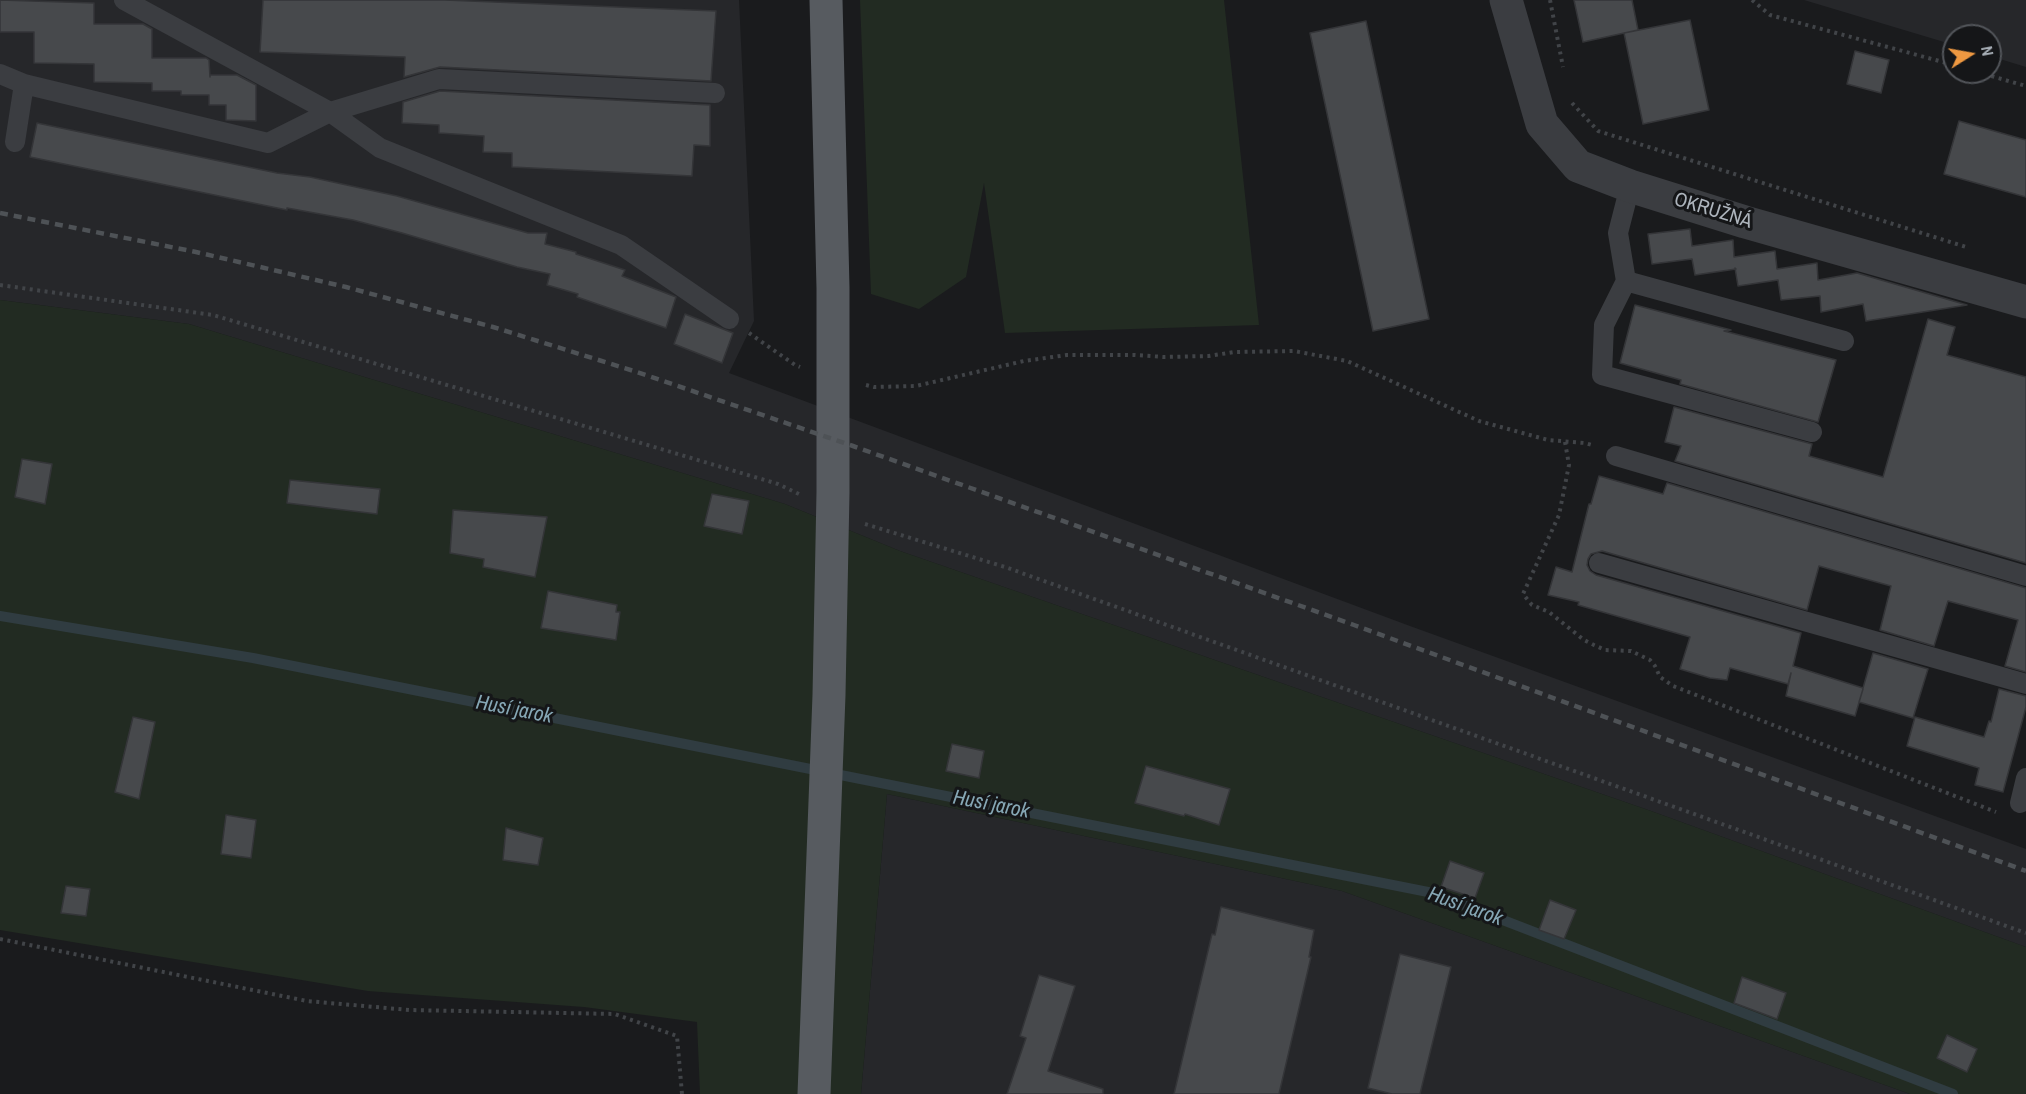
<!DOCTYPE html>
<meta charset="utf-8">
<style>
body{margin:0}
#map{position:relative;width:2026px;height:1094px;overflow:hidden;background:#1a1b1d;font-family:"Archivo Narrow",sans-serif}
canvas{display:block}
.north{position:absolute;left:1942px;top:24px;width:60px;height:60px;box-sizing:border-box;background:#151618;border:2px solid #52555a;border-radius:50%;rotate:79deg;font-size:16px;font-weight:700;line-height:24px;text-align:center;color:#adb4bc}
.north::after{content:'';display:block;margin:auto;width:21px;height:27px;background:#ee9841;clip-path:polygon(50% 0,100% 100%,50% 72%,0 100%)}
</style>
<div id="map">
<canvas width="2026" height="1094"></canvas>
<div class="north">N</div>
</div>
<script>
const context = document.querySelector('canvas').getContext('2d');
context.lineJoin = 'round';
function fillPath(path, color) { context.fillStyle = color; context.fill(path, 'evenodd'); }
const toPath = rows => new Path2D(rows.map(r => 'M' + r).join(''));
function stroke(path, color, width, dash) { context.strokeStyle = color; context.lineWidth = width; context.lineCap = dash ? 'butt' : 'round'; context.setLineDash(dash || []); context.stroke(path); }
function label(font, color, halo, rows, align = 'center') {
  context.font = font + ' "Archivo Narrow",sans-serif'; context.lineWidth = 6; context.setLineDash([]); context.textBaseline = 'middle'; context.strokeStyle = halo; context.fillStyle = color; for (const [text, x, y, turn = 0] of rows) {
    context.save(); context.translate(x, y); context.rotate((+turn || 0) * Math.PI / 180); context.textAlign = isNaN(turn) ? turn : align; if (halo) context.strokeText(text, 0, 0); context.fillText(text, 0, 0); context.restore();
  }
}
const built = toPath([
 [0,0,739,0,754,321,729,373,1410,626,2026,849,2026,947,1651,811,900,551,785,504,189,324,0,300],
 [1804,0,2026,0,2026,67,1990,56,1990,36,1954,36,1954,45],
 [887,794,1342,891,1910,1094,861,1094]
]);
const green = toPath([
 [860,0,1224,0,1259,325,1005,333,984,183,966,277,919,309,871,294],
 [0,300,189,324,785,504,900,551,1651,811,2026,947,2026,1094,1910,1094,1342,891,887,794,861,1094,700,1094,697,1022,584,1007,368,991,0,930]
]);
const stream = toPath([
 [0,616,253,658,1433,893,1953,1094]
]);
const building = toPath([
 [0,0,94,3,94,24,143,24,152,29,152,58,206,58,209,60,210,77,210,75,237,75,256,85,256,121,226,120,226,105,209,105,209,95,181,95,181,91,152,91,152,83,94,82,94,64,34,63,34,32,0,32,0,0],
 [263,0,445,0,716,11,711,81,440,67,404,77,405,57,260,52,263,0],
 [1574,0,1632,0,1638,30,1583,42,1574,0],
 [1690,20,1709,110,1643,124,1624,33,1690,20],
 [1366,21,1429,319,1373,331,1310,33,1366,21],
 [1855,51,1889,60,1881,93,1847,84,1855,51],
 [440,91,710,105,710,146,694,145,692,176,512,167,512,153,483,152,484,136,439,133,439,125,402,123,403,102,440,91],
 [1959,121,2026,140,2026,197,1944,174,1959,121],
 [37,123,277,173,310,177,397,196,528,233,547,233,545,244,576,252,576,254,625,270,622,276,676,297,666,328,577,297,578,294,547,285,550,274,517,267,402,233,353,220,287,208,287,210,30,157,37,123],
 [1690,229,1692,246,1733,240,1734,257,1775,251,1777,269,1817,263,1818,280,1857,273,1967,305,1866,321,1863,304,1821,312,1820,296,1781,300,1778,280,1738,286,1735,268,1736,269,1695,275,1692,259,1652,264,1648,234,1690,229],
 [1635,305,1731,330,1724,331,1836,360,1818,422,1680,384,1681,380,1620,363,1635,305],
 [685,314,733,333,722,363,674,344,685,314],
 [1928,319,1955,327,1947,355,2026,377,2026,563,1675,461,1681,446,1665,442,1674,407,1812,444,1809,456,1883,477,1928,319],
 [22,459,52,464,45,504,15,497,22,459],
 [1599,476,1663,494,1667,483,2026,588,2026,672,2005,666,2018,620,1948,601,1934,646,1880,630,1891,586,1833,570,1819,566,1807,610,1602,551,1591,554,1588,559,1587,565,1590,571,1596,575,1801,633,1793,666,1863,688,1873,653,1928,669,1913,718,1859,702,1863,689,1855,716,1786,696,1791,673,1788,684,1730,668,1727,680,1710,678,1680,669,1690,637,1578,605,1579,602,1548,595,1556,567,1572,572,1589,504,1591,504,1599,476],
 [290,480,380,489,377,514,287,503,290,480],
 [712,494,749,501,742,534,704,526,712,494],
 [453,510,547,517,535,577,483,567,484,559,450,553,453,510],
 [548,591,617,605,616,612,620,612,616,640,541,628,548,591],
 [1999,689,2026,696,2026,707,2003,792,1975,785,1979,768,1907,746,1915,717,1984,737,1989,721,1991,722,1999,689],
 [133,717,155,722,139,799,115,792,133,717],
 [952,744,984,751,979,778,946,771,952,744],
 [1146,766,1230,789,1219,825,1185,814,1184,816,1135,803,1146,766],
 [226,815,256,820,251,858,221,854,226,815],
 [506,828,543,838,538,865,503,860,506,828],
 [1450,861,1484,873,1475,898,1441,887,1450,861],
 [66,886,90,889,86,916,61,913,66,886],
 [1550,900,1576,910,1564,939,1539,930,1550,900],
 [1221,907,1314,930,1309,957,1311,957,1279,1094,1174,1094,1212,934,1215,935,1221,907],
 [1400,954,1451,967,1420,1094,1392,1094,1368,1088,1400,954],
 [1039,975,1075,986,1048,1071,1103,1089,1103,1094,1007,1094,1026,1038,1020,1036,1039,975],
 [1742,977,1786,993,1777,1019,1734,1003,1742,977],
 [1947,1035,1977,1049,1967,1072,1937,1058,1947,1035]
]);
const path = toPath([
 [1550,0,1563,67],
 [1752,0,1770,15,1954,65],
 [1977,72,2026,86],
 [1572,103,1598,131,1966,247],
 [0,285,213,315,778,484,801,495],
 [749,333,795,365,800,367],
 [866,385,874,387,916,386,1024,361,1067,355,1135,355,1164,357,1209,356,1234,352,1294,351,1347,361,1479,421,1548,440,1585,443,1592,445],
 [1565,442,1569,465,1559,515,1523,594,1532,605,1549,612,1584,640,1594,645,1605,650,1631,651,1650,660,1655,666,1660,677,1673,686,1996,812],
 [865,524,1005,567,2026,933],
 [0,939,307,1001,409,1010,615,1014,677,1036,682,1094]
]);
const lane = toPath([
 [124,0,330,112,380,148,621,245,729,319],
 [0,74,24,84,268,143,330,112,439,79,715,93],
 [15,142,24,84],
 [1630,186,1618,233,1626,281,1844,341],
 [1626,281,1604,325,1602,375,1812,432],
 [1616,456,2026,576],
 [1599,563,2026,684],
 [2020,803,2026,778]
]);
const street = toPath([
 [1506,0,1542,124,1578,166,1630,186,1745,222,2026,302]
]);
const primary = toPath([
 [814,1094,829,695,833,492,833,288,826,0]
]);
const rail = toPath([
 [0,213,196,252,346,287,493,327,637,372,853,446,1354,625,2026,871]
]);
const streetNames = [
 ["OKRUŽNÁ",1713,211,17]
];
const waterNames = [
 ["Husí jarok",514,710,11],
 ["Husí jarok",991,805,11],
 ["Husí jarok",1465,907,20]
];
fillPath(built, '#26272a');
fillPath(green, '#222b22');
stroke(stream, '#303c41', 10);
fillPath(building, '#47494c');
stroke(building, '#343538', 1.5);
stroke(path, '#414448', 4, [3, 4.5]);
stroke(lane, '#3b3d41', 20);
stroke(street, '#3b3d41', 33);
stroke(primary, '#575b60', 33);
stroke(rail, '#4e5256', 4.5, [8, 6]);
label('20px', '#adb4bc', '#151618', streetNames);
label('italic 21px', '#86a7b5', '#151618', waterNames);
</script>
